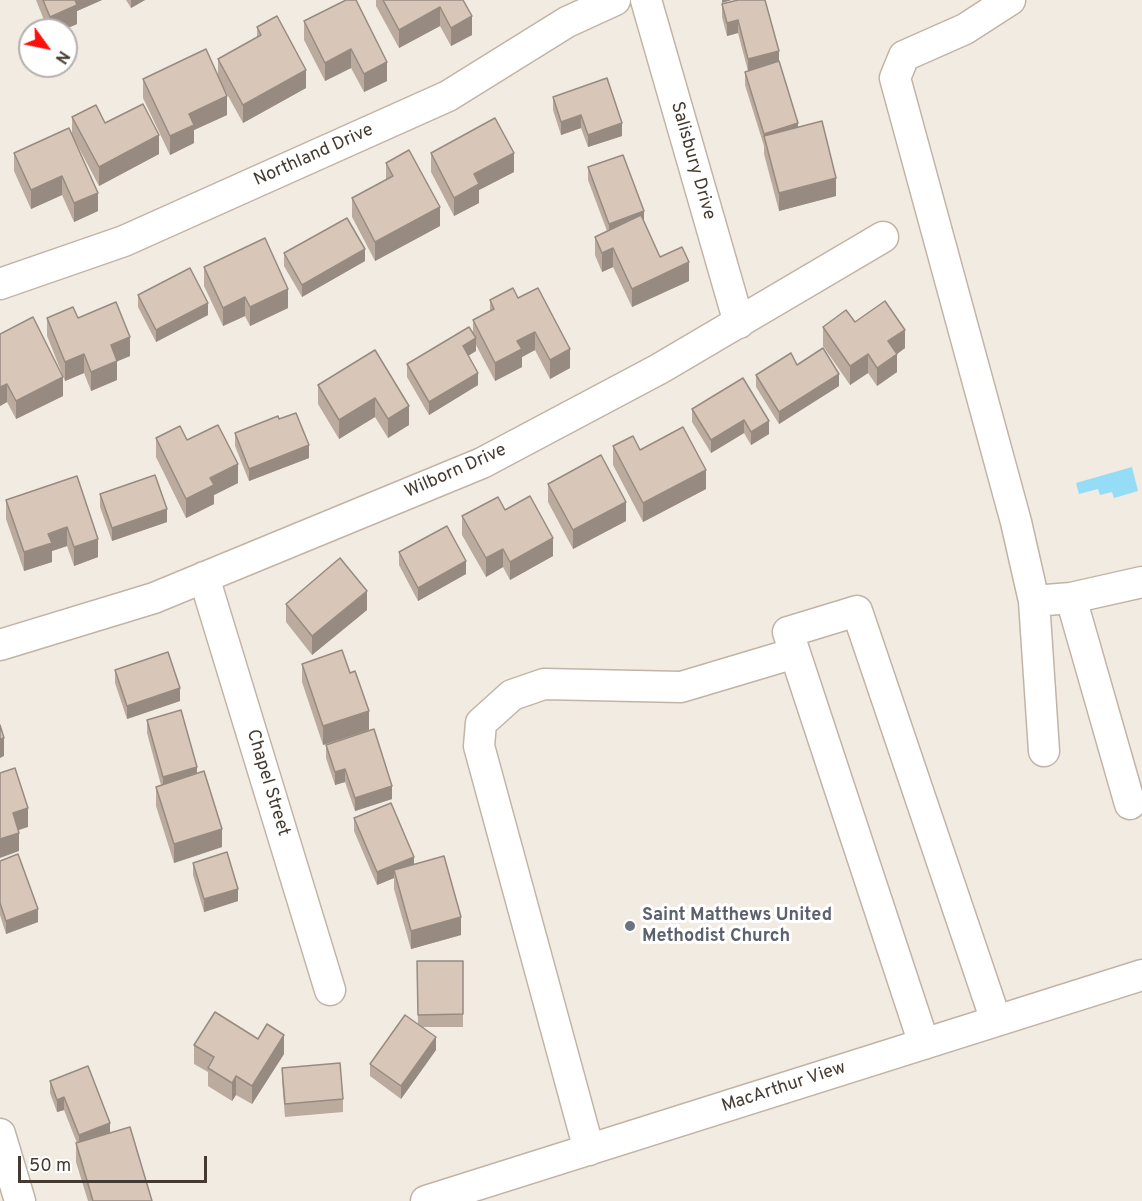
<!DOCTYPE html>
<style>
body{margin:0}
#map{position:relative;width:1142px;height:1201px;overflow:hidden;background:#f2ebe1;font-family:Overpass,sans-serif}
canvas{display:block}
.north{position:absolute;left:18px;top:18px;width:60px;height:60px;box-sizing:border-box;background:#fff;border:2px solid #b4b0ad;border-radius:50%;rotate:123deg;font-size:16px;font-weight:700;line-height:24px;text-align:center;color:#443a31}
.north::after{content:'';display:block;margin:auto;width:21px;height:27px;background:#ff0f0b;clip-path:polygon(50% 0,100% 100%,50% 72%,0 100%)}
.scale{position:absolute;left:18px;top:1156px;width:189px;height:27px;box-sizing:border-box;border:3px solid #443a31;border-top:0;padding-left:8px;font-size:18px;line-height:21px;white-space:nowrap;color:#443a31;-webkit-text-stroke:4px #fff;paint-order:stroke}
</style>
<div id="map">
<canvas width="1142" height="1201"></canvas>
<div class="north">N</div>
<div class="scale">50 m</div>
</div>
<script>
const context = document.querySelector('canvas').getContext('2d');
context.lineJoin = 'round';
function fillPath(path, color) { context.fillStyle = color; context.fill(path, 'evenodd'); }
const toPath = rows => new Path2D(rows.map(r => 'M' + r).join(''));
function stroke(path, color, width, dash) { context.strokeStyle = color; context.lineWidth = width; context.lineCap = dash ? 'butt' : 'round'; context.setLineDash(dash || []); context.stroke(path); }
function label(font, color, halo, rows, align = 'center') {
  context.font = font + ' Overpass,sans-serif'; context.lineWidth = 6; context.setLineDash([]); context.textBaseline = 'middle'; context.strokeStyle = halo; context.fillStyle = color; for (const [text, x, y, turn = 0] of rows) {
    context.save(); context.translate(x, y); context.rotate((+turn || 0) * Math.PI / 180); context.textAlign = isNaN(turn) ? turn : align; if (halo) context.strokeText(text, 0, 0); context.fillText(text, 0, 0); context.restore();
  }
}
const water = toPath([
 [1132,467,1138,491,1114,498,1112,492,1100,495,1098,489,1079,494,1076,483]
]);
const minor = toPath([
 [646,0,739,323],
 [1010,0,965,29,904,56,895,78,1016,522,1034,601,1071,598,1142,582],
 [0,284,124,241,448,96,567,22,615,0],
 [204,577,330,990],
 [1071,598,1130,804],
 [1034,601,1044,751],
 [0,645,154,598,482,463,659,369,883,237],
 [924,1044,788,632,857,611,996,1021],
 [0,1134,20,1201],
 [589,1150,479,746,481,723,512,695,544,684,681,687,795,653],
 [426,1201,1142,975]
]);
const wall = toPath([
 [36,0,102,0,77,11,77,24,63,30,48,30],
 [126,0,145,0,131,8],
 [346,0,387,81,364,92,351,68,325,81,304,40,304,21],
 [376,0,463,0,472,35,451,46,440,26,399,48,376,6],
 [722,4,779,62,798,127,836,196,779,211,764,154,764,146,745,85,745,72,748,71,738,33,727,36,722,17],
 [257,27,306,88,243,123,222,85,227,115,194,130,194,143,170,155,143,98,143,79,218,76,218,59,257,37],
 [553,97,622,136,588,147,581,128,561,135,553,110],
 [72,117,105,123,159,154,99,186,72,135],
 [69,128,98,211,74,222,62,195,31,209,14,171,14,153],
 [431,153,514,172,479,190,479,203,454,216,431,172],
 [386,163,440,226,375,261,352,217,352,198,386,180],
 [588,167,644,222,660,257,689,281,632,307,613,267,602,272,595,255,595,237,607,231,588,180],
 [284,253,365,261,302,297,284,266],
 [204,267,288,308,250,326,245,316,223,326,204,286],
 [138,295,208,315,156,342,138,307],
 [518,298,570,368,550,379,535,350,522,357,522,367,495,381,476,345,476,351,468,356,478,385,429,415,407,377,407,364,473,333,473,320,490,311,490,300],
 [47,318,78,318,130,356,117,361,117,380,91,391,84,373,65,381,47,336],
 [855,322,905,348,897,354,897,372,877,386,868,373,850,385,823,346,823,327],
 [0,334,63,396,16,419,7,402,0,406],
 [375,350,409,425,388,438,375,417,339,439,318,404,318,385],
 [756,375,839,386,779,424,756,387],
 [743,378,769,434,751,445,744,433,711,453,692,422,692,409],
 [279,419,309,458,249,481,235,446,235,433],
 [156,438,187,440,238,483,214,495,214,504,186,518,156,457],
 [613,446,640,450,706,489,643,522,613,465],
 [77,476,98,557,74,566,67,546,52,551,52,562,24,571,6,519,6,500],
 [548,484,626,521,573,549,548,502],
 [100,494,167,522,112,541,100,507],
 [505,510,553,556,510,580,503,567,486,577,462,535,462,516],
 [399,552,466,574,418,601,399,565],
 [286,604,367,610,312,655,286,622],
 [302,664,369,730,323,745,302,682],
 [115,670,180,701,127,719,115,683],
 [147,720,197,773,222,847,174,863,156,806,156,787,161,785,147,733],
 [326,745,392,799,355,811,345,782,335,785,326,758],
 [354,818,414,865,461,935,411,949,394,889,394,878,377,885,354,831],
 [0,861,38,922,6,934,0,915],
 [193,863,238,901,204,912,193,875],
 [417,961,463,961,463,1027,422,1027,436,1050,401,1099,370,1076,370,1064,418,1024],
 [258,1039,284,1054,252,1104,236,1095,232,1101,208,1086,208,1072,194,1064,194,1045],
 [282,1068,343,1099,343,1112,285,1117,282,1080],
 [50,1081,110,1133,152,1201,88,1201,76,1162,76,1143,77,1143,64,1110,57,1112,50,1093]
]);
const shadedWall = toPath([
 [73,0,102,0,77,11,77,24,63,30,50,30,50,17],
 [131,0,145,0,131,8],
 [722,0,732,0,722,3],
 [440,7,440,26,399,48,399,30],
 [472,16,472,35,451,46,451,28],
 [738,20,738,33,727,36,727,23],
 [351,49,351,68,325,81,325,63],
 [779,51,779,64,748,72,748,59],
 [387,62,387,81,364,92,364,74],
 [306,70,306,88,243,123,243,105],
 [227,96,227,115,194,130,194,143,170,155,170,136,189,114],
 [581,115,581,128,561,135,561,122],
 [622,123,622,136,588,147,588,135],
 [798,123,798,136,764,136,764,146,764,134],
 [159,135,159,154,99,186,99,167],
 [514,153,514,172,479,190,479,203,454,216,454,198,474,174],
 [62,176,62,195,31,209,31,190],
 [836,178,836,196,779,211,779,193],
 [98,193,98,211,74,222,74,203],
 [440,207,440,226,375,261,375,242],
 [644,211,644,223,609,236,609,224],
 [613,248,613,267,602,272,602,253],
 [365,249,365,261,302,297,302,285],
 [689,262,689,281,632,307,632,289],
 [288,289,288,308,250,326,250,307],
 [245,297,245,316,223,326,223,308],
 [208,303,208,315,156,342,156,330],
 [905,330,905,348,897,354,897,372,877,386,877,368,888,341],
 [535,332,535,350,522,357,522,367,495,381,495,363,517,341],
 [130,337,130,356,111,364,111,345],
 [476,338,476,351,463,359,463,346],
 [570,349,570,368,550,379,550,360],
 [84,354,84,373,65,381,65,362],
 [868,354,868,373,850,385,850,366],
 [117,361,117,380,91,391,91,372],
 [478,373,478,385,429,415,429,402],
 [839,374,839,386,779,424,779,412],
 [63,377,63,396,16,419,16,401],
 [7,384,7,402,0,406,0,387],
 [375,398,375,417,339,439,339,420],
 [409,406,409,425,388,438,388,419],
 [744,420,744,433,711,453,711,440],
 [769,421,769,434,751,445,751,432],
 [309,445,309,458,249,481,249,469],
 [238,464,238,483,214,495,214,504,186,518,186,499,210,478],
 [706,470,706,489,643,522,643,503],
 [626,502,626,521,573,549,573,530],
 [167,509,167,522,112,541,112,528],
 [67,527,67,546,52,551,52,562,24,571,24,552,48,534],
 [553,538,553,556,510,580,510,562],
 [98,539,98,557,74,566,74,547],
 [503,549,503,567,486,577,486,558],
 [466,561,466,574,418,601,418,588],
 [367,591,367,610,312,655,312,636],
 [180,688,180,701,127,719,127,706],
 [369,711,369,730,323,745,323,726],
 [4,738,4,756,0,758,0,739],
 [197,767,197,780,163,790,163,777],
 [345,769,345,782,335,785,335,772],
 [392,786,392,799,355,811,355,798],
 [28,808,28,827,13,832,13,813],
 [222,829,222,847,174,863,174,844],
 [19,833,19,851,0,858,0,839],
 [414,857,414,870,394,870,394,878,377,885,377,872],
 [238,889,238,901,204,912,204,899],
 [38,909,38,922,6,934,6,921],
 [461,917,461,935,411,949,411,931],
 [284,1035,284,1054,252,1104,252,1086],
 [436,1037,436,1050,401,1099,401,1086],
 [236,1076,236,1095,232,1101,232,1083],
 [64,1097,64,1110,57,1112,57,1100],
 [110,1123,110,1135,79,1148,79,1135]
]);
const building = toPath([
 [43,0,75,0,77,5,50,17,43,0],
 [346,0,356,0,387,62,364,74,351,49,325,63,304,21,346,0],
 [383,0,463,0,472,16,451,28,440,7,399,30,383,0],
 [738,0,765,0,779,51,748,59,738,20,727,23,722,4,738,0],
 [277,16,306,70,243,105,218,59,261,35,257,27,277,16],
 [206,49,227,96,189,114,194,125,170,136,143,79,206,49],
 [779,61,798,123,764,134,745,72,779,61],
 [607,78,622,123,588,135,581,115,561,122,553,97,607,78],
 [143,104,159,135,99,167,72,117,96,105,105,123,143,104],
 [495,118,514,153,474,174,479,184,454,198,431,153,495,118],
 [822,121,836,178,779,193,764,136,822,121],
 [69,128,98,193,74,203,62,176,31,190,14,153,69,128],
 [409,150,440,207,375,242,352,198,393,176,386,163,409,150],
 [623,155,644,211,609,224,588,167,623,155],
 [641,215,660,257,682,247,689,262,632,289,613,248,602,253,595,237,641,215],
 [347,218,365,249,302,285,284,253,347,218],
 [265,238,288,289,250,307,245,297,223,308,204,267,265,238],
 [190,268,208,303,156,330,138,295,190,268],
 [513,288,518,298,538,288,570,349,550,360,535,332,517,341,522,349,495,363,473,320,494,309,490,300,513,288],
 [885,301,905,330,888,341,897,354,877,368,868,354,850,366,823,327,846,310,855,322,885,301],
 [116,302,130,337,111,345,117,361,91,372,84,354,65,362,47,318,73,307,78,318,116,302],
 [33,317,63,377,16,401,7,384,0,387,0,334,33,317],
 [469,327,476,338,463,346,478,373,429,402,407,364,469,327],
 [823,348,839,374,779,412,756,375,791,353,797,365,823,348],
 [375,350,409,406,388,419,375,398,339,420,318,385,375,350],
 [743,378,769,421,751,432,744,420,711,440,692,409,743,378],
 [296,413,309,445,249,469,235,433,278,416,279,419,296,413],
 [218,425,238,464,210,478,214,485,186,499,156,438,180,426,187,440,218,425],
 [683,427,706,470,643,503,613,446,633,436,640,450,683,427],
 [601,455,626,502,573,530,548,484,601,455],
 [155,475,167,509,112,528,100,494,155,475],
 [77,476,98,539,74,547,67,527,48,534,52,543,24,552,6,500,77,476],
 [530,496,553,538,510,562,503,549,486,558,462,516,498,497,505,510,530,496],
 [447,526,466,561,418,588,399,552,447,526],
 [340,558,367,591,312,636,286,604,340,558],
 [342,650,350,673,355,671,369,711,323,726,302,664,342,650],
 [168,652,180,688,127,706,115,670,168,652],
 [181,710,197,767,163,777,147,720,181,710],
 [0,725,4,738,0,739,0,725],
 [374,729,392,786,355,798,345,769,335,772,326,745,374,729],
 [15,768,28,808,13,813,19,833,0,839,0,773,15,768],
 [204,771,222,829,174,844,156,787,204,771],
 [391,803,414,857,377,872,354,818,391,803],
 [227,852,238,889,204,899,193,863,227,852],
 [18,854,38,909,6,921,0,903,0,861,18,854],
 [444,856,461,917,411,931,394,870,444,856],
 [417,961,463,961,463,1014,418,1015,417,961],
 [215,1012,258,1039,267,1024,284,1035,252,1086,236,1076,232,1083,208,1068,214,1057,194,1045,215,1012],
 [405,1015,436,1037,401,1086,370,1064,405,1015],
 [340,1063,343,1099,285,1104,282,1068,340,1063],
 [88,1066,110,1123,79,1135,64,1097,57,1100,50,1081,88,1066],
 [130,1127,152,1201,93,1201,76,1143,130,1127]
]);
const markers = [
 [630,926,6,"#6b7280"]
];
const streetNames = [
 ["Northland Drive",314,156,-24],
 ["Salisbury Drive",692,161,74],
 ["Wilborn Drive",456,472,-24],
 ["Chapel Street",267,783,73],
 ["MacArthur View",784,1088,-18]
];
const worshipNames = [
 ["Saint Matthews United",642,916],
 ["Methodist Church",642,937]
];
fillPath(water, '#95dcf7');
stroke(minor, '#c1b4a6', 33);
stroke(minor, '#fff', 30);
fillPath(wall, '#baab9e');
fillPath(shadedWall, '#978b81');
fillPath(building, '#d8c7b8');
stroke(building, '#978b81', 1.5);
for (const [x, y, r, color] of markers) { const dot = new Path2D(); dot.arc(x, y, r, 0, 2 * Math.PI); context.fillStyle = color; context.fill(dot); stroke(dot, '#fff', 2); }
label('18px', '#443a31', '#fff', streetNames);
label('bold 18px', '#5b616d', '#fff', worshipNames, 'left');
</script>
